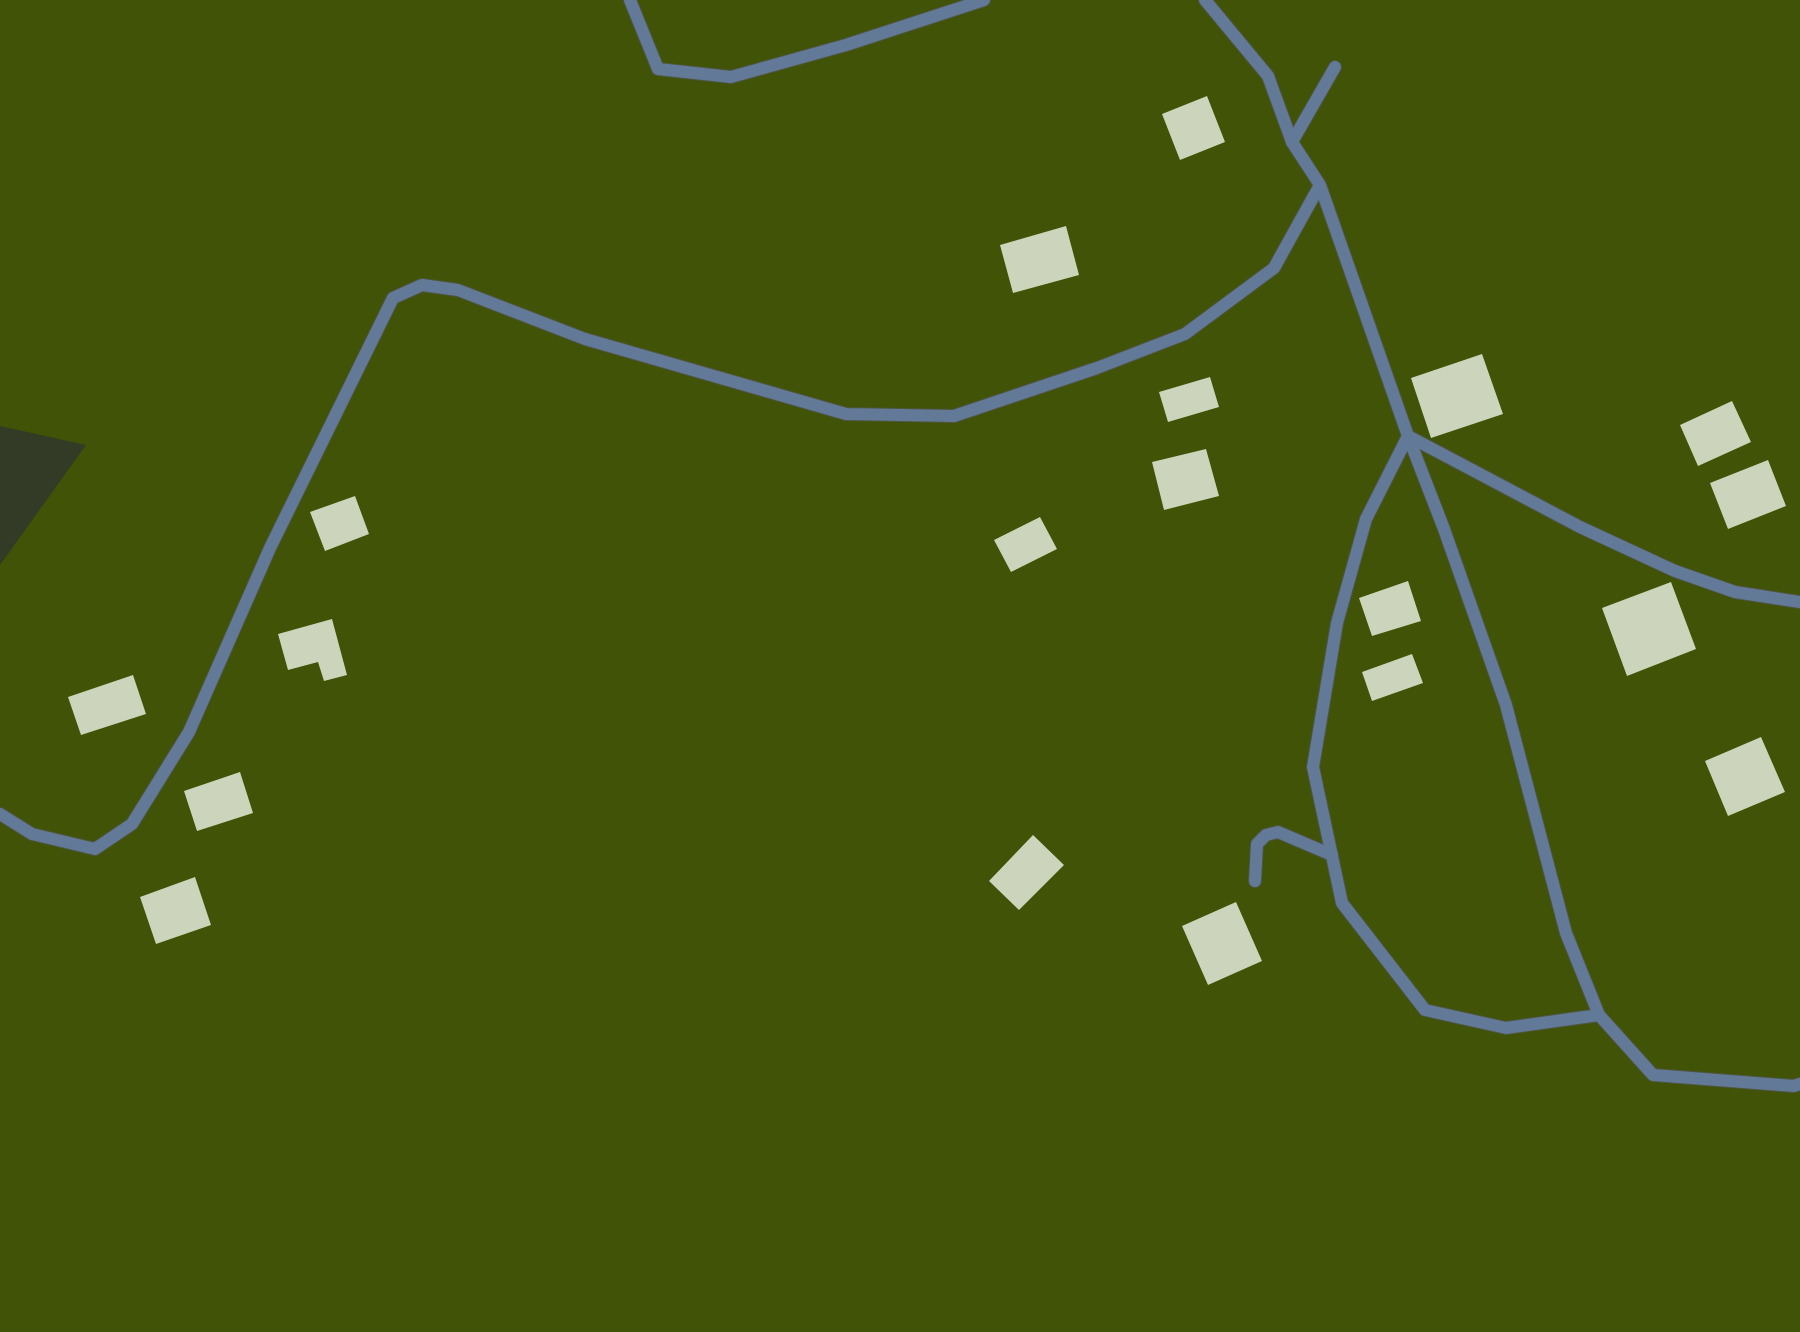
<!DOCTYPE html>
<style>
body{margin:0}
canvas{display:block;background:#333a25}
</style>
<canvas width="1800" height="1332"></canvas>
<script>
const context = document.querySelector('canvas').getContext('2d');
context.lineJoin = 'round';
function fillPath(path, color) { context.fillStyle = color; context.fill(path, 'evenodd'); }
const toPath = rows => new Path2D(rows.map(r => 'M' + r).join(''));
function stroke(path, color, width, dash) { context.strokeStyle = color; context.lineWidth = width; context.lineCap = dash ? 'butt' : 'round'; context.setLineDash(dash || []); context.stroke(path); }
const green = toPath([
 [0,0,1800,0,1800,1332,0,1332,0,565,86,445,0,426]
]);
const building = toPath([
 [1207,96,1225,142,1180,160,1162,114],
 [1066,226,1079,275,1013,293,1000,245],
 [1482,354,1503,414,1431,438,1411,378],
 [1210,377,1219,407,1168,422,1159,392],
 [1732,401,1751,442,1698,466,1680,425],
 [1206,449,1219,496,1164,510,1152,462],
 [1768,460,1786,506,1728,529,1710,483],
 [355,496,369,534,325,551,310,512],
 [1040,517,1057,549,1011,572,994,540],
 [1408,581,1421,621,1372,636,1359,598],
 [1671,582,1696,649,1627,676,1602,608],
 [332,619,347,675,324,681,318,662,288,670,278,634],
 [1412,654,1423,683,1372,701,1362,672],
 [133,675,146,714,81,735,68,697],
 [1761,737,1785,792,1728,816,1705,761],
 [240,772,253,813,197,831,184,791],
 [1033,835,1064,865,1019,910,989,881],
 [195,877,211,925,156,944,140,897],
 [1236,902,1262,961,1208,985,1182,926]
]);
const service = toPath([
 [1292,142,1335,67],
 [1255,881,1257,844,1266,835,1278,832,1332,855]
]);
const minor = toPath([
 [630,0,658,69,731,77,846,45,984,0],
 [1205,0,1268,76,1292,142,1320,185,1408,436,1444,529,1506,705,1566,933,1599,1015,1653,1075,1794,1086,1800,1084],
 [0,814,32,834,95,849,132,824,189,732,270,548,393,298,422,285,458,290,585,339,846,414,954,416,1097,368,1185,334,1274,268,1320,185],
 [1599,1015,1506,1028,1425,1010,1342,903,1313,767,1337,623,1366,519,1408,436,1580,527,1675,571,1735,592,1800,602]
]);
fillPath(green, '#415306');
fillPath(building, '#ccd5bb');
stroke(service, '#4f5642', 14);
stroke(minor, '#4f5642', 14);
stroke(service, '#627a97', 12);
stroke(minor, '#627a97', 12);
</script>
